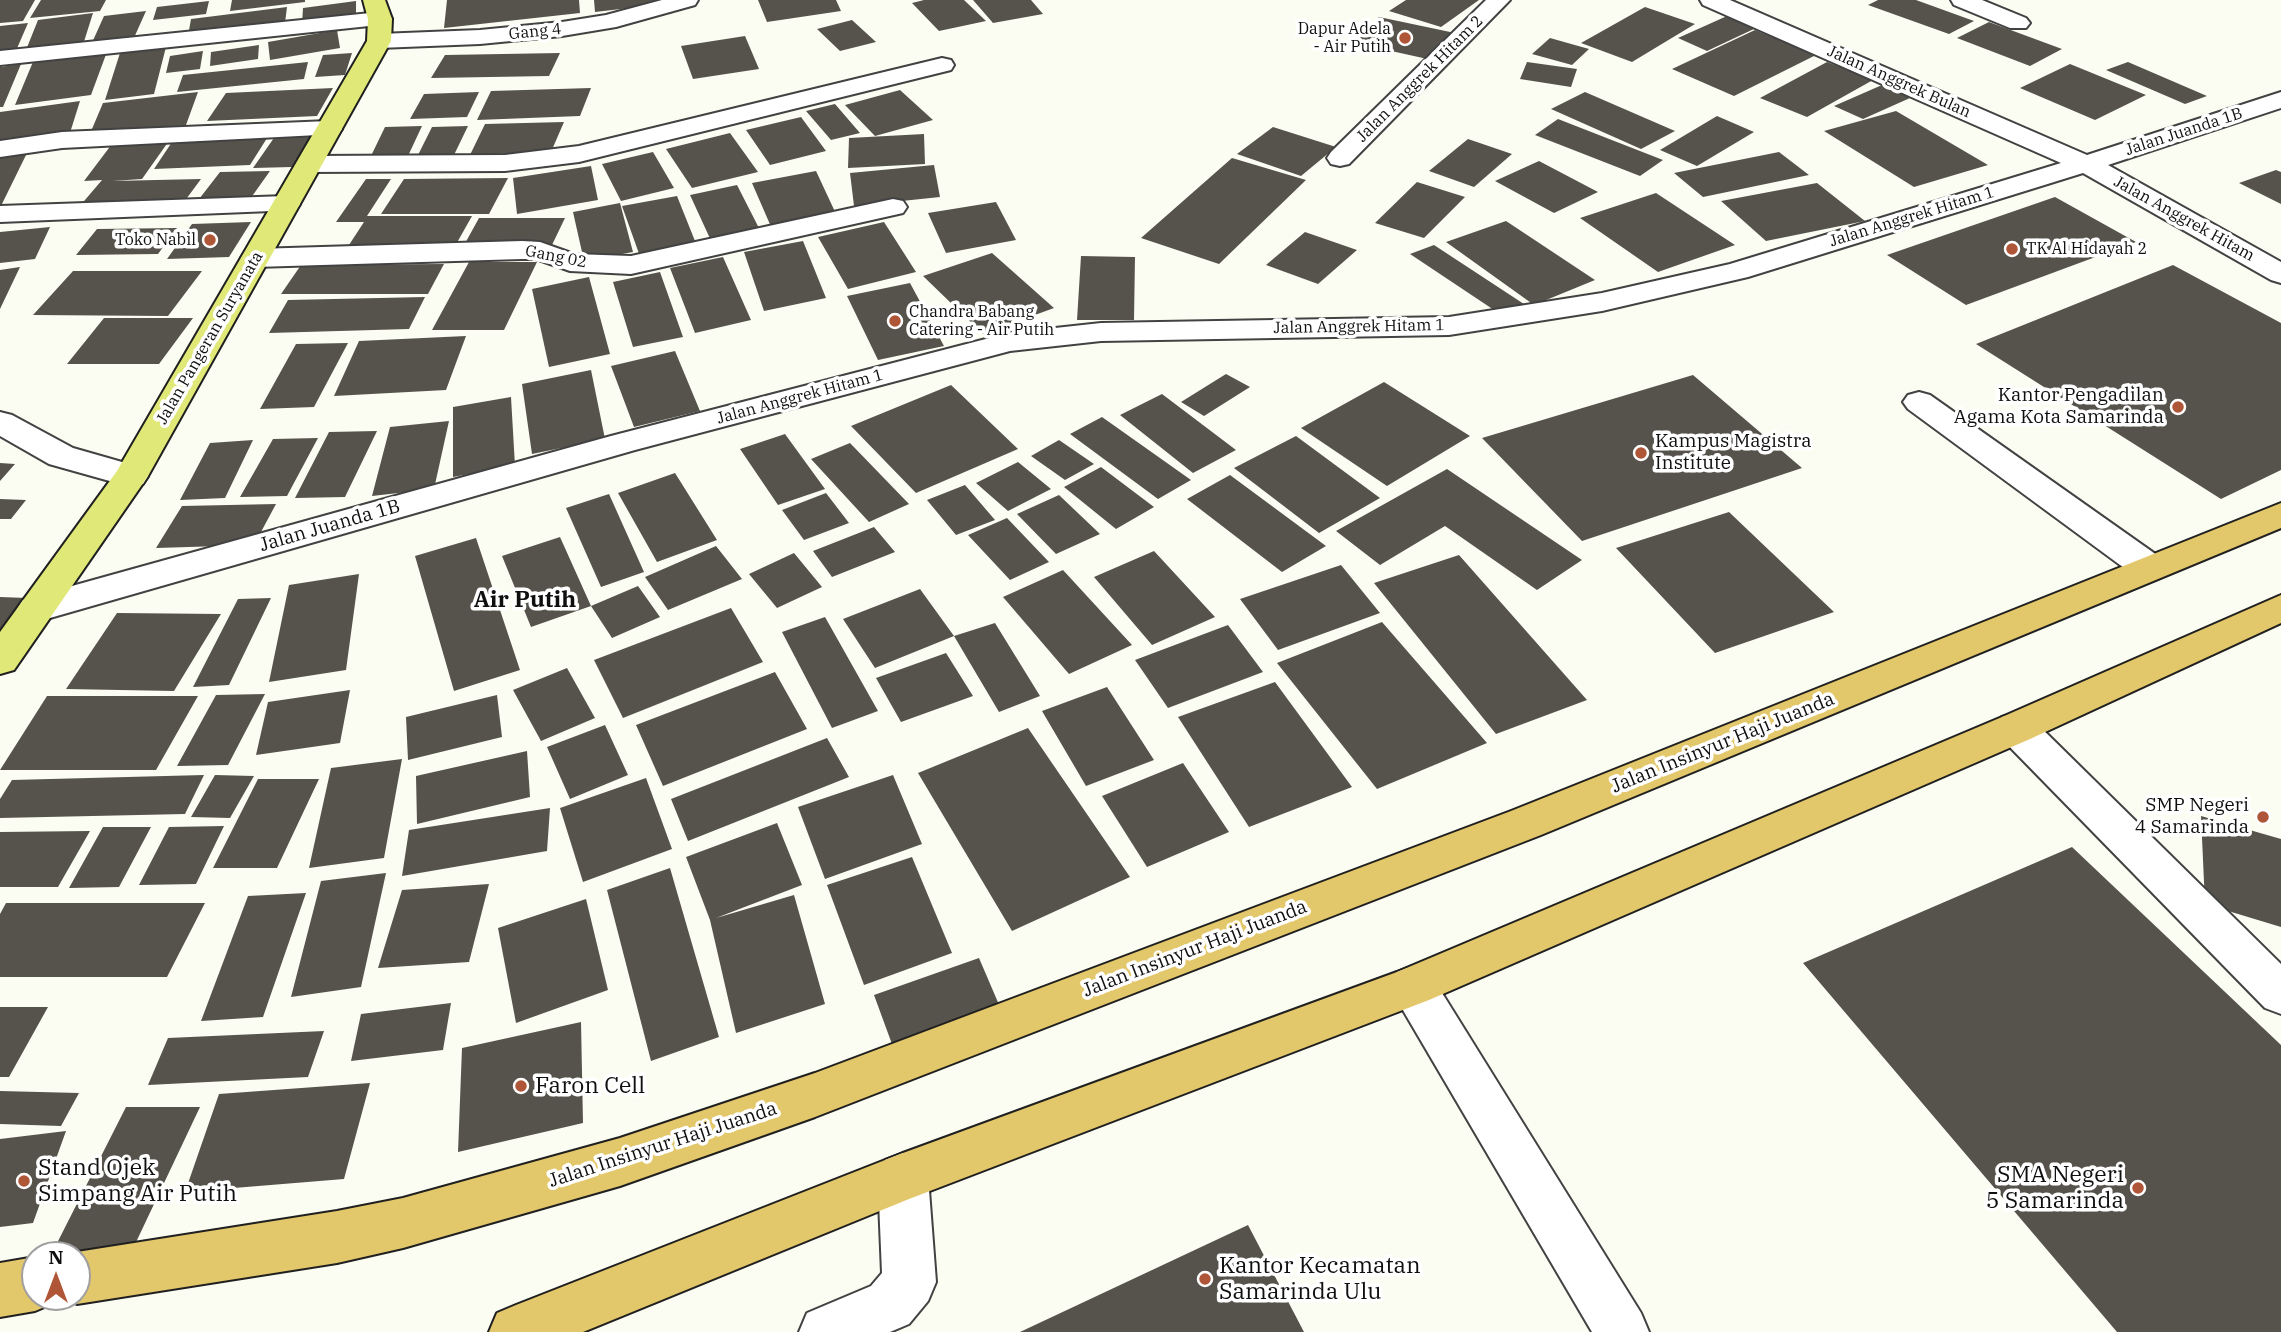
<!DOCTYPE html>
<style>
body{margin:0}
#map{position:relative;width:2281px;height:1332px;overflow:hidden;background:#fcfdf2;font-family:"IBM Plex Serif",serif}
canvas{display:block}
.north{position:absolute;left:21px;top:1241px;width:70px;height:70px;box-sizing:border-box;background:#fff;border:2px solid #9f9f9f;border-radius:50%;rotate:0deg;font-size:19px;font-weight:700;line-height:28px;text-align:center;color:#0f0f0f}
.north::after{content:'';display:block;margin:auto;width:24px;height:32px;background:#ae5637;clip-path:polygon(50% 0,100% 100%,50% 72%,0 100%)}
</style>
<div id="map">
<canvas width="2281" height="1332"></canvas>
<div class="north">N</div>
</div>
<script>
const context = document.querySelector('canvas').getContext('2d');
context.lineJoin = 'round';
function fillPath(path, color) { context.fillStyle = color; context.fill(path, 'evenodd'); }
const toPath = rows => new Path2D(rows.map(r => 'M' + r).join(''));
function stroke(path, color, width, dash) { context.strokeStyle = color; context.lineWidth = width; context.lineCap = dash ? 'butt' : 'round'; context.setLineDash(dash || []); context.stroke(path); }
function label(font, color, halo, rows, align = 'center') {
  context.font = font + ' "IBM Plex Serif",serif'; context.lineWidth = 7; context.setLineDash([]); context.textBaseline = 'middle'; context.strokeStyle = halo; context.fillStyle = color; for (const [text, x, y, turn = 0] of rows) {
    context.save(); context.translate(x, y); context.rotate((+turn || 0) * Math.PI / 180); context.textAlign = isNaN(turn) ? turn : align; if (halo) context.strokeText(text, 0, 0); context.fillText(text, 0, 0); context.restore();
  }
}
const building = toPath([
 [0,0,35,0,23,21,0,23],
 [41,0,106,0,100,11,30,18],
 [232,0,305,0,305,2,230,11],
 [447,0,579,0,580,13,444,28],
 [594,0,663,0,664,4,595,12],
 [758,0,836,0,841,11,767,22],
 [924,0,964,0,986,21,939,31,912,3],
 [973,0,1031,0,1043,14,993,23],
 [1406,0,1479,0,1441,27,1389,11],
 [1878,0,1916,0,1974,21,1949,34,1868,5],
 [209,1,206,14,153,20,157,7],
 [356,1,356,17,302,24,303,8],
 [287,7,285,23,188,36,191,19],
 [1645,7,1695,24,1632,62,1581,43],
 [146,11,133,40,91,45,104,16],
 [93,13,82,48,24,55,38,20],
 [1727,16,1756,28,1707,51,1678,38],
 [1379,17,1455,33,1432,60,1355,43],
 [852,20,876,42,840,51,817,29],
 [1989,22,2062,49,2030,66,1957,38],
 [28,23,15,53,0,55,0,26],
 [337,30,340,48,270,60,268,42],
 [1755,30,1816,55,1734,96,1672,69],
 [745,36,759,69,693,79,681,46],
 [1550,38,1589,49,1572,65,1532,54],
 [259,45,258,59,210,66,211,52],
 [166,47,154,94,105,100,120,53],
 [108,49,91,95,15,105,35,57],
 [203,51,200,69,166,73,170,56],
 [352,53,345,75,315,77,323,55],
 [560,53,549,76,431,78,445,55],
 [308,62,304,79,177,92,183,75],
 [1527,62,1577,69,1571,87,1520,79],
 [1827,62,1873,80,1807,117,1760,98],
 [2128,62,2207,96,2185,104,2106,70],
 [21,64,3,107,0,107,0,67],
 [2070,64,2146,95,2095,120,2020,88],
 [1882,85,1910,98,1863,119,1834,106],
 [333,88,317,116,207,121,226,93],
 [591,88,580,116,477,120,491,91],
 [900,90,933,120,875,136,845,105],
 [198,92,186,125,89,136,103,103],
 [479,92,467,117,410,119,424,94],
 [1585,92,1675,131,1641,149,1551,109],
 [80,101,69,136,0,145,0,112],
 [835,104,860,133,831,140,806,111],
 [1896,111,1988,165,1914,187,1824,131],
 [1717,116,1754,132,1697,166,1660,150],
 [801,117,826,151,770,165,746,130],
 [1558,119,1663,160,1640,176,1535,135],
 [564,122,551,152,470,155,485,124],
 [422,126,408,156,370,158,385,127],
 [468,126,454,155,417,157,432,127],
 [1273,127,1336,147,1301,176,1237,154],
 [730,133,758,172,692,188,666,149],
 [924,134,925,164,848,168,849,138],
 [269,135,250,165,154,169,174,139],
 [276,135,313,135,292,167,253,168],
 [171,138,142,179,112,181,201,179,181,206,79,207,102,180,84,181,115,140],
 [1468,139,1512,154,1474,187,1429,171],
 [653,152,674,188,621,201,602,164],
 [1779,152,1809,175,1703,197,1674,173],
 [27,153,0,208,0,156],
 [1232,158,1306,180,1219,264,1141,238],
 [1539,161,1598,192,1554,213,1495,181],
 [934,165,940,197,854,206,850,173],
 [591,166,598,200,517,214,513,178],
 [2276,170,2281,172,2281,204,2239,183],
 [270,171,248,202,196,203,220,172],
 [816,171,837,216,772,229,752,183],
 [508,178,489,214,381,214,404,179],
 [366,179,391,179,367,216,472,216,454,248,347,248,364,222,336,222],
 [1417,182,1465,197,1424,238,1375,223],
 [1817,183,1865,221,1766,241,1721,201],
 [737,185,762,234,713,245,690,195],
 [1656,193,1735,245,1658,272,1580,218],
 [677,196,699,251,642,262,622,206],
 [2055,197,2136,242,1966,305,1887,255],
 [996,202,1016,240,946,253,928,213],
 [620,203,633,252,584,261,573,212],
 [479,218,565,218,551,247,463,247],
 [1506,221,1595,280,1534,305,1446,242],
 [251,222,229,257,167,259,192,224],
 [884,222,916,272,848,289,818,237],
 [50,227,35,259,0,263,0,232],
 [177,228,158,254,76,255,97,229],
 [1305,232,1357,250,1318,284,1266,265],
 [803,241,826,298,764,311,744,252],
 [1434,245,1530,308,1503,316,1410,254],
 [992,253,1054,308,983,334,923,276],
 [1081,256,1135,257,1134,320,1077,320],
 [723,257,751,320,695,333,670,268],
 [469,262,537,262,504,330,432,330],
 [444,264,428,294,281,294,301,265],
 [2173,265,2281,323,2281,470,2221,499,1976,344],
 [20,267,0,309,0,270],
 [73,271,202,271,168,316,33,315],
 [660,272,683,337,633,347,613,282],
 [589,277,610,354,549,367,532,289],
 [910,283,944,346,878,360,847,296],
 [425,297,409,329,269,333,288,300],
 [104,318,193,318,159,364,67,364],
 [466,336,446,390,334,396,359,341],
 [348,343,314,407,260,409,296,344],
 [675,351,700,411,634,427,611,366],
 [591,370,605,439,532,454,522,384],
 [1226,374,1250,387,1204,416,1181,402],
 [1693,375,1802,468,1582,541,1482,438],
 [1384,382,1470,436,1387,486,1301,428],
 [951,385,1018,449,916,493,851,426],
 [1162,394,1236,450,1193,473,1120,415],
 [511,397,515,466,453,477,453,407],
 [1102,417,1191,480,1158,499,1070,434],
 [449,421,434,489,372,496,390,427],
 [377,431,345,497,295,498,329,432],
 [785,434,825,489,778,505,740,449],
 [1296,436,1380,498,1319,533,1234,468],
 [318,438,287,496,240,497,273,439],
 [253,440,225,498,180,500,210,443],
 [1059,440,1094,464,1065,480,1031,456],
 [850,443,909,504,869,522,811,459],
 [1018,462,1051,489,1008,511,976,483],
 [0,463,15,464,0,481],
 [1101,467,1154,507,1116,529,1064,487],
 [1447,469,1582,560,1537,590,1445,526,1380,565,1336,531],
 [675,473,717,540,657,562,618,493],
 [1230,475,1326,546,1282,572,1187,499],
 [965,485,995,520,956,535,927,500],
 [826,493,849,523,804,540,782,510],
 [609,494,644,572,601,587,566,508],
 [1059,495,1100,534,1056,554,1017,514],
 [0,499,26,500,11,519,0,519],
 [276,504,254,545,156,548,182,506],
 [1729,512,1834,612,1715,653,1616,548],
 [1007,518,1049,562,1010,580,968,535],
 [874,527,895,552,832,577,813,551],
 [560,537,591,606,531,627,502,556],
 [476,538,520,670,454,691,415,556],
 [716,546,742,579,668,610,645,577],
 [1154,551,1215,617,1152,645,1094,577],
 [794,553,822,587,777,608,749,574],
 [1459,555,1587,700,1496,734,1374,583],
 [1341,565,1380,613,1278,650,1240,599],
 [1063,570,1132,645,1069,674,1003,597],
 [359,574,346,670,269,682,289,585],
 [638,586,660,617,612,638,591,606],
 [920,589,954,636,875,668,843,619],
 [0,597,27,598,0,631],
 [271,598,229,685,193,687,238,599],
 [731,608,763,662,623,718,594,660],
 [117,613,221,614,174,691,66,689],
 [825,617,878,711,832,728,782,632],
 [1382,622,1487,743,1377,789,1277,663],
 [995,623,1040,696,999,712,954,636],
 [1228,625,1263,672,1168,708,1135,660],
 [946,653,973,696,901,722,876,678],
 [567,668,595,718,541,741,513,690],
 [775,672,807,729,663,786,636,725],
 [1275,682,1352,787,1249,827,1178,717],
 [1107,687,1154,760,1086,786,1042,711],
 [350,690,340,743,256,755,268,702],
 [265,694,228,765,177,766,216,695],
 [497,695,502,737,408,760,406,717],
 [47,696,198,696,156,770,0,770],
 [605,725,628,775,570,799,547,747],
 [1028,728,1130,877,1012,931,918,773],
 [827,738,849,777,688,841,671,799],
 [527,751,530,797,417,824,416,776],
 [402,759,384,858,309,868,331,768],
 [1183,763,1229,832,1147,867,1102,796],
 [204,775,185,814,0,818,0,799,12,780],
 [215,775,254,776,230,818,191,817],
 [893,775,922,844,825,879,798,807],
 [646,778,672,849,583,882,560,808],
 [258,779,319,779,277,868,213,868],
 [550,808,547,851,402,876,409,830],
 [2201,816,2281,839,2281,927,2205,904],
 [777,823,802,885,716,918,794,895,825,1004,736,1033,710,920,686,857],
 [224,826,196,884,139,885,169,827],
 [103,827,151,827,119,887,69,888],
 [90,831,58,887,0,887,0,832],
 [2072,847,2281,1045,2281,1332,2117,1332,1803,963],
 [912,857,952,953,864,985,827,885],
 [670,868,719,1037,651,1061,607,890],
 [386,873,361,987,291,997,321,881],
 [489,884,469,962,378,968,402,890],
 [306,893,263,1017,201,1021,248,896],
 [586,899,608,990,516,1023,498,928],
 [6,903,205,903,167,977,0,977,0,914],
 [979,958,1003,1014,896,1055,874,995],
 [451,1003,443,1050,351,1061,361,1014],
 [0,1007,48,1007,9,1077,0,1077],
 [581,1022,583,1123,458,1152,462,1048],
 [324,1031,308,1077,148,1085,168,1038],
 [370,1083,344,1179,185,1192,219,1094],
 [0,1091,79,1093,61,1126,0,1124],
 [126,1107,200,1107,129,1257,51,1255],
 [66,1131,33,1223,0,1227,0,1139],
 [1248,1225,1304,1332,1020,1332]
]);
const minor = toPath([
 [662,0,698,0,695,5,616,27,562,36,480,44,379,48,371,46,367,41,371,36,379,34,480,30,562,22,606,15,662,0],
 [1486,0,1510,0,1349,164,1340,166,1331,164,1327,158,1331,152,1486,0],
 [1700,0,1730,0,2087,155,2281,92,2281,108,2108,165,2281,262,2281,283,2271,280,2083,173,1748,277,1602,311,1449,335,1101,341,1010,351,635,450,36,622,23,618,17,609,23,600,36,596,611,436,1009,333,1101,323,1449,317,1602,293,1730,264,2061,163,1703,5,1700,0],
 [1951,0,1982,0,2026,18,2030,23,2026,28,2010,28,1954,5,1951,0],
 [380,12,388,14,392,19,388,24,0,65,0,51,380,12],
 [942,58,951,60,954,65,951,70,579,162,505,171,309,172,300,170,296,164,300,158,309,156,505,155,579,146,942,58],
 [329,121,338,124,342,129,338,134,62,148,0,157,0,141,62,132,329,121],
 [286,196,296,198,300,204,296,210,0,222,0,206,286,196],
 [893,199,903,201,907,207,903,213,631,274,570,271,536,259,522,259,255,267,245,264,241,258,245,252,255,249,522,241,540,242,574,254,631,256,893,199],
 [1919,392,1930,395,2161,558,2166,567,2161,576,2148,579,2135,576,1908,409,1903,402,1908,395,1919,392],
 [0,412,12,415,73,448,143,468,148,476,143,484,131,487,49,464,0,436,0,412],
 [2016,713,2030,717,2281,964,2281,1014,2265,1008,2002,739,1996,728,2002,717,2016,713],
 [1413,966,1429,972,1641,1313,1649,1332,1592,1332,1397,1000,1390,986,1397,972,1413,966],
 [903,1153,921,1160,928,1177,936,1282,928,1301,909,1324,890,1332,799,1332,807,1313,871,1286,882,1273,878,1177,885,1160,903,1153]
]);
const major = toPath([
 [363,0,385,0,392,19,391,41,148,476,14,670,0,674,0,632,117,471,367,41,368,19,363,0]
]);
const highway = toPath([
 [2281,503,2281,528,1541,835,815,1117,620,1186,403,1248,337,1263,77,1304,59,1297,77,1297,77,1255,69,1255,77,1252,337,1211,403,1198,620,1138,815,1073,1511,811,2281,503],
 [2281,595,2281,623,2030,739,1429,1000,909,1199,583,1332,489,1332,497,1313,516,1305,903,1153,1397,972,2002,717,2281,595],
 [35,1257,35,1297,56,1297,54,1303,35,1311,0,1317,0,1263,35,1257]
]);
const markers = [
 [1405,38,7,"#ae5637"],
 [210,240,7,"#ae5637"],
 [2012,249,7,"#ae5637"],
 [895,321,7,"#ae5637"],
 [2178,407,7,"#ae5637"],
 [1641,453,7,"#ae5637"],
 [2263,817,7,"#ae5637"],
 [521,1086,7,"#ae5637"],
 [24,1181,7,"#ae5637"],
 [2138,1188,7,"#ae5637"],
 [1205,1279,7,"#ae5637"]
];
const farPoinames = [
 ["Dapur Adela",1391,29],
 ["- Air Putih",1391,47],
 ["Toko Nabil",196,240],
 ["TK Al Hidayah 2",2026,249,"left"],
 ["Chandra Babang",909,312,"left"],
 ["Catering - Air Putih",909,330,"left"]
];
const farStreetnames = [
 ["Gang 4",535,32,-6],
 ["Jalan Anggrek Hitam 2",1420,79,-45],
 ["Jalan Anggrek Bulan",1899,82,24],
 ["Jalan Juanda 1B",2184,132,-18],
 ["Jalan Anggrek Hitam 1",1912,217,-17],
 ["Jalan Anggrek Hitam",2184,219,29],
 ["Gang 02",556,257,11],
 ["Jalan Anggrek Hitam 1",1359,327,-1],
 ["Jalan Pangeran Suryanata",210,338,-60],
 ["Jalan Anggrek Hitam 1",800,397,-15]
];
const poiNames = [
 ["Kantor Pengadilan",2164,396],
 ["Agama Kota Samarinda",2164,418],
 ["Kampus Magistra",1655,442,"left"],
 ["Institute",1655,464,"left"],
 ["SMP Negeri",2249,806],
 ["4 Samarinda",2249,828]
];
const streetNames = [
 ["Jalan Juanda 1B",330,526,-16],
 ["Jalan Insinyur Haji Juanda",1723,743,-22],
 ["Jalan Insinyur Haji Juanda",1195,949,-21],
 ["Jalan Insinyur Haji Juanda",663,1145,-18]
];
const quarterNames = [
 ["Air Putih",525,600]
];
const nearPoinames = [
 ["Faron Cell",535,1086],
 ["Stand Ojek",38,1168],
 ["Simpang Air Putih",38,1194],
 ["SMA Negeri",2124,1175,"right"],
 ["5 Samarinda",2124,1201,"right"],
 ["Kantor Kecamatan",1219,1266],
 ["Samarinda Ulu",1219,1292]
];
fillPath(building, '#56534c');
stroke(minor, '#424242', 4);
stroke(major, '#202020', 4);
stroke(highway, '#202020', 4);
fillPath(minor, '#fff');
fillPath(major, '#e0e877');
fillPath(highway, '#e3c76b');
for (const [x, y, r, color] of markers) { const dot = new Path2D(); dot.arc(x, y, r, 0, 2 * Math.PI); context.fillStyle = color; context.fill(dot); stroke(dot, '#fff', 2.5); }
label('16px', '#0f0f0f', '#fff', farPoinames, 'right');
label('16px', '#0f0f0f', '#fff', farStreetnames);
label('19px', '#0f0f0f', '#fff', poiNames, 'right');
label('19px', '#0f0f0f', '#fff', streetNames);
label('bold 23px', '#0f0f0f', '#fff', quarterNames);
label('23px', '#0f0f0f', '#fff', nearPoinames, 'left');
</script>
